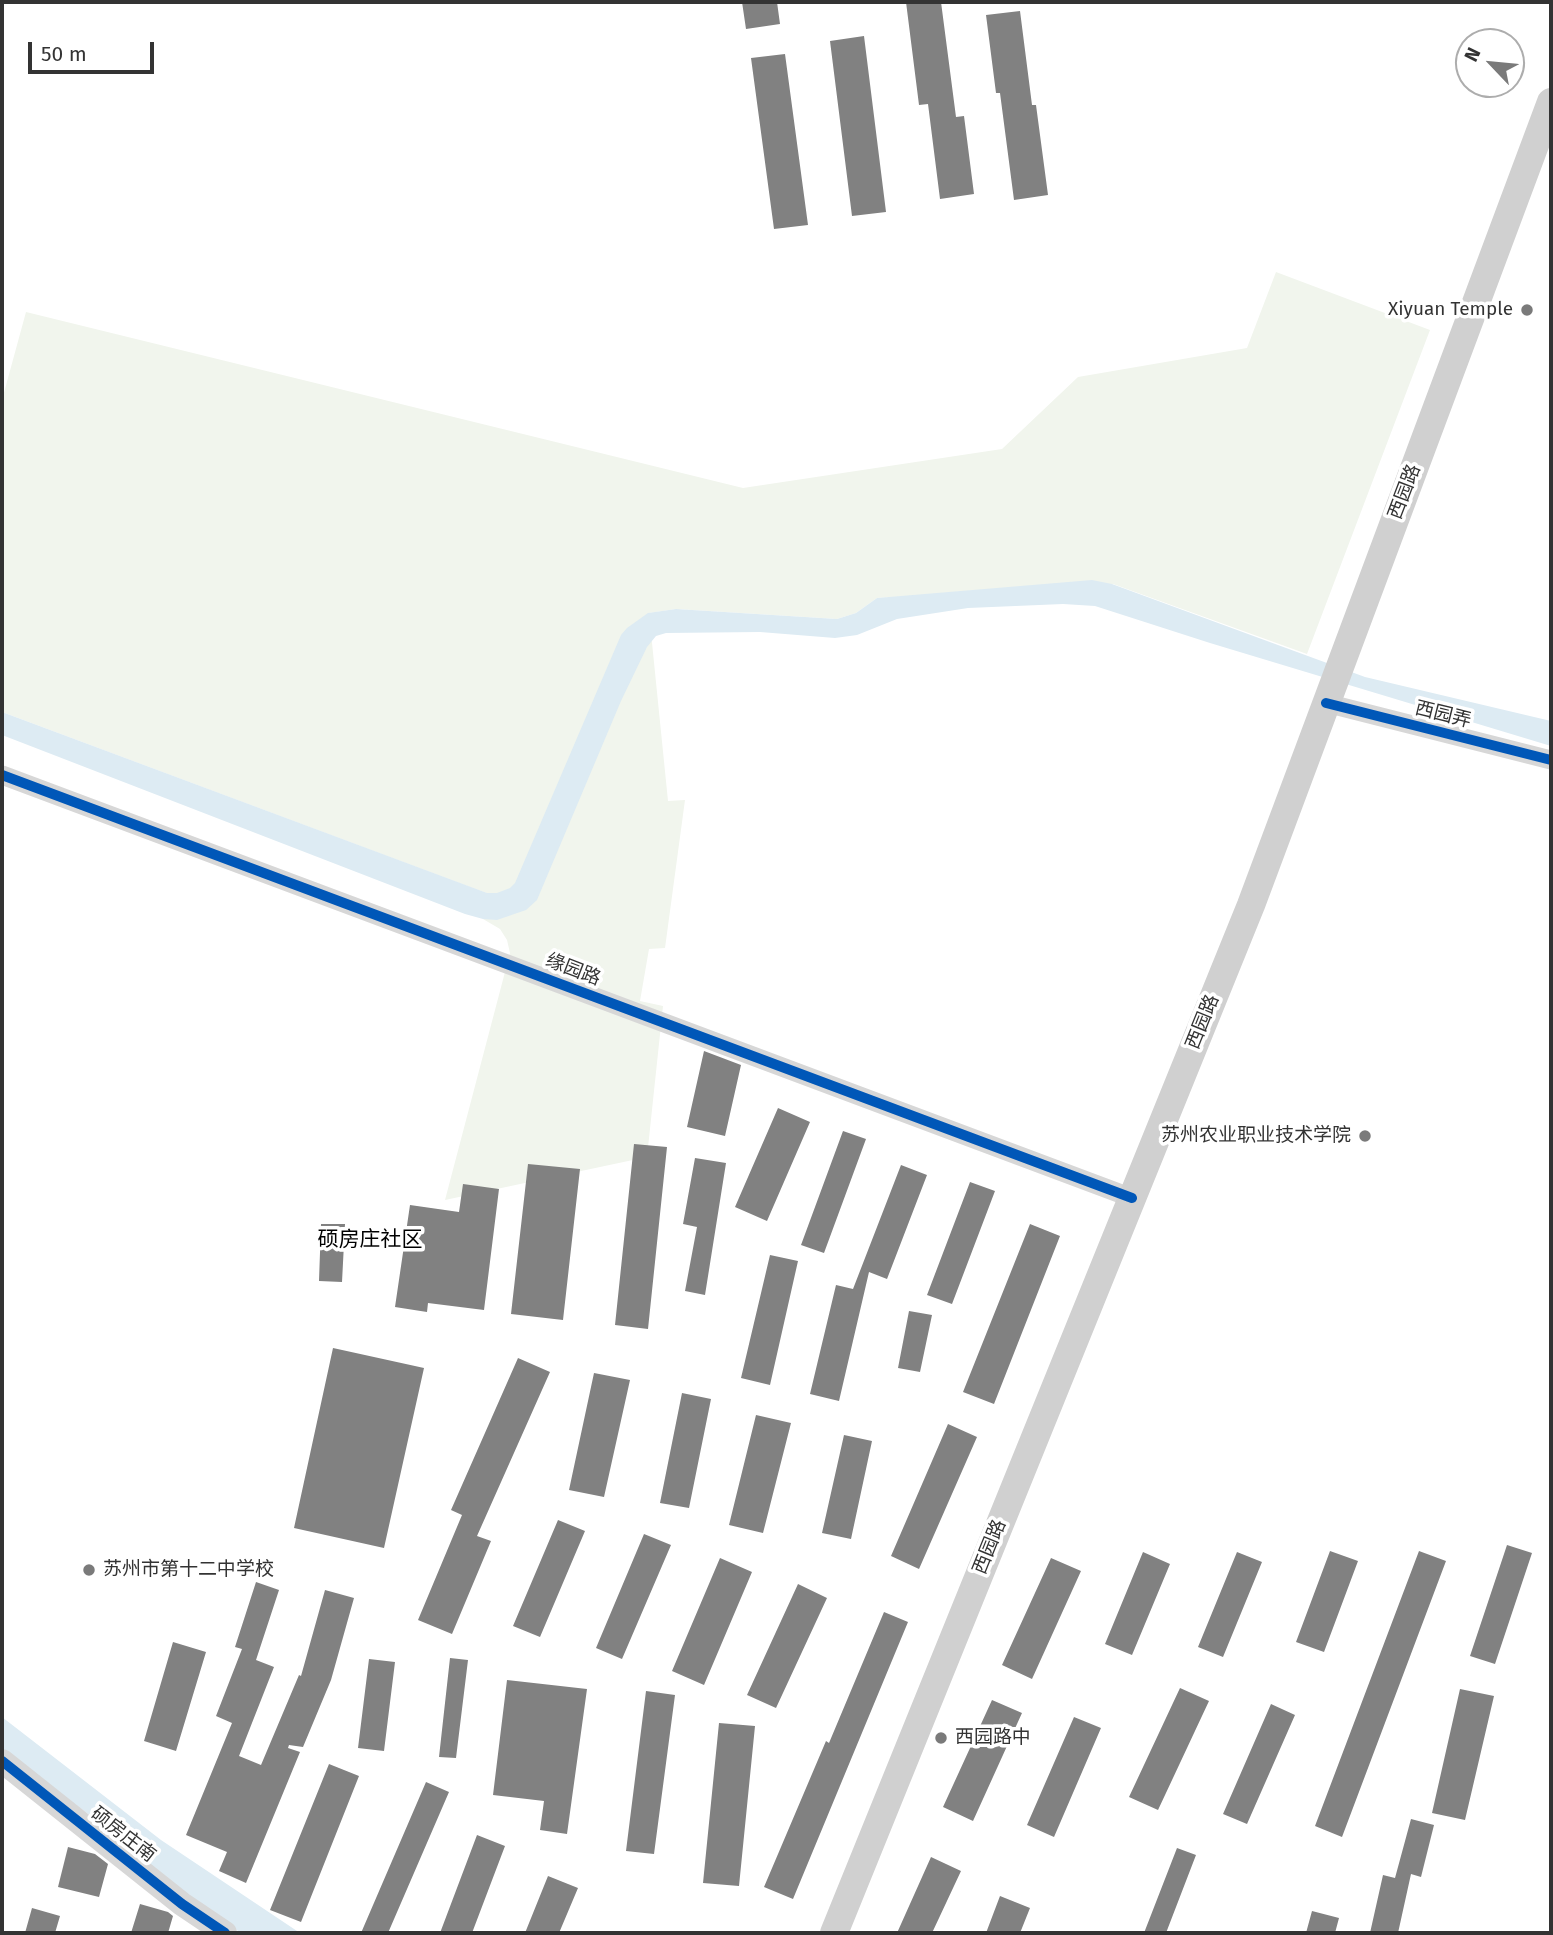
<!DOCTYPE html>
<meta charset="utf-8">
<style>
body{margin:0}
#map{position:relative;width:1553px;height:1935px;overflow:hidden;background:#fff;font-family:"Fira Sans",sans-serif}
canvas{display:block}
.frame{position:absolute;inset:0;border:4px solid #333;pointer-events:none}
.north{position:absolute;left:1455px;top:28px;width:70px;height:70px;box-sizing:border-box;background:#fff;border:2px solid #adadad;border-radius:50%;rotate:296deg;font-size:19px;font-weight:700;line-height:28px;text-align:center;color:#333}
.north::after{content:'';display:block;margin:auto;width:24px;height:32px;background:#7a7a7a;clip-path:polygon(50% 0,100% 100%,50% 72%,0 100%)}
.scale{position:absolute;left:28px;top:42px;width:126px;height:32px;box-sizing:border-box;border:4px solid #333;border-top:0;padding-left:9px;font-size:21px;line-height:24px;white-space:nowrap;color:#333;-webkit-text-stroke:5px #fff;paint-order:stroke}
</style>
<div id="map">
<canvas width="1553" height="1935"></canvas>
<div class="frame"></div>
<div class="north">N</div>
<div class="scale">50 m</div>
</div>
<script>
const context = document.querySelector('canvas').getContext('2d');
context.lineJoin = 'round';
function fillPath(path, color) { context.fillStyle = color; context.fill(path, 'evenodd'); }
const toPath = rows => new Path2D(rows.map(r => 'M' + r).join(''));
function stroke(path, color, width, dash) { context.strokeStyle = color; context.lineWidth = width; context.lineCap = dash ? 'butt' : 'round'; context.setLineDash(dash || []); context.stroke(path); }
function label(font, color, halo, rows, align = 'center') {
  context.font = font + ' "Fira Sans","Noto Sans SC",sans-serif'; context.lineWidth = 7; context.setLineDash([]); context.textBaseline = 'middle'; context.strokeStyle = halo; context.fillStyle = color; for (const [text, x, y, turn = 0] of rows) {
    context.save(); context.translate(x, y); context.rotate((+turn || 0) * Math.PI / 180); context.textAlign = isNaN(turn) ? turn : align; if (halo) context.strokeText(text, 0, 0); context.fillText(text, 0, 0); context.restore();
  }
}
const green = toPath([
 [1276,272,1430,330,1307,654,1113,584,877,598,856,613,837,619,676,609,649,613,668,801,685,800,665,948,649,949,640,1001,663,1006,647,1157,445,1200,510,953,507,940,500,929,483,919,486,893,2,712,2,400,26,312,743,488,1002,449,1078,377,1247,348]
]);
const water = toPath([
 [1092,580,1112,584,1365,677,1551,721,1551,746,1210,643,1095,606,1063,604,968,608,897,619,857,635,835,638,760,632,666,633,656,636,647,647,621,701,537,900,526,910,497,920,483,919,465,914,2,735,2,712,487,893,497,893,510,888,515,883,621,635,627,628,648,613,676,609,837,619,856,613,877,598],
 [2,1717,161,1840,300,1933,241,1933,183,1894,95,1819,2,1751]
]);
const building = toPath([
 [742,2,777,2,780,24,746,29],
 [906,2,941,2,956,117,964,116,974,194,940,199,928,104,919,105],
 [1020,11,1032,105,1036,105,1048,195,1014,200,1000,93,996,93,986,15],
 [864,36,886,212,852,216,830,41],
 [785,54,808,225,774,229,751,58],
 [704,1051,741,1065,725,1136,687,1127],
 [778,1108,810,1122,767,1221,735,1207],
 [843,1131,866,1139,824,1253,801,1245],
 [634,1144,667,1147,648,1329,615,1325],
 [695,1158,726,1163,705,1295,685,1291,697,1227,683,1224],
 [528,1164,580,1169,563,1320,511,1314],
 [901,1165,927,1175,887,1279,869,1272,839,1401,810,1394,836,1285,853,1289],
 [970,1182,995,1191,952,1304,927,1295],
 [463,1184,499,1189,484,1310,428,1303,427,1312,395,1307,410,1205,459,1212],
 [321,1224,345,1224,342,1282,319,1281],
 [1030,1224,1060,1236,994,1404,963,1392],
 [770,1255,798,1261,770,1385,741,1378],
 [909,1311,932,1315,920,1372,898,1368],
 [333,1348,424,1368,384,1548,294,1528],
 [518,1358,550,1372,477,1536,491,1541,452,1634,418,1620,462,1515,451,1510],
 [594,1373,630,1380,604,1497,569,1490],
 [682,1393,711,1399,689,1508,660,1503],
 [756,1415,791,1423,763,1533,729,1525],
 [948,1424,977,1437,919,1569,891,1556],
 [844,1435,872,1441,851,1539,822,1533],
 [558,1520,585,1531,540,1637,513,1626],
 [644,1534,671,1545,622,1659,596,1648],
 [1507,1545,1532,1553,1495,1664,1470,1656],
 [1330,1551,1358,1561,1324,1652,1296,1642],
 [1419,1551,1446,1561,1342,1837,1315,1826],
 [1143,1552,1170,1564,1132,1655,1105,1644],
 [1237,1552,1262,1562,1223,1657,1198,1647],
 [720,1558,752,1572,704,1685,672,1671],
 [1051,1558,1081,1571,1032,1679,1002,1665],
 [256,1582,279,1590,256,1660,274,1667,239,1756,261,1765,299,1675,301,1676,325,1590,354,1598,331,1680,303,1747,289,1745,288,1748,300,1752,246,1883,219,1871,227,1852,186,1835,232,1723,216,1716,242,1649,235,1647],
 [798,1584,827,1598,776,1708,747,1695],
 [884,1612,908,1622,793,1899,764,1887,826,1741,829,1743],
 [173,1642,206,1652,176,1751,144,1741],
 [450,1658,468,1660,456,1758,439,1757],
 [369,1659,395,1662,384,1751,358,1748],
 [507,1680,587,1689,567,1834,540,1830,544,1801,493,1795],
 [1180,1688,1209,1701,1158,1810,1129,1797],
 [1460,1689,1494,1696,1465,1820,1432,1813],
 [646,1691,675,1695,654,1854,626,1851],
 [992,1700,1022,1713,973,1821,943,1807],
 [1271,1704,1295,1715,1247,1824,1223,1814],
 [1074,1717,1101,1728,1054,1837,1027,1825],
 [719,1723,755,1726,739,1886,703,1883],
 [329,1764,359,1776,301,1922,270,1910],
 [426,1782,449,1792,388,1933,361,1933],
 [1411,1819,1434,1825,1421,1877,1411,1874,1398,1933,1370,1933,1383,1875,1395,1878],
 [477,1835,505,1846,472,1933,440,1933],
 [68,1847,95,1854,108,1864,99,1897,58,1887],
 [1177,1848,1196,1855,1166,1933,1144,1933],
 [931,1857,961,1871,932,1933,897,1933],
 [548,1876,578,1888,559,1933,525,1933],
 [1000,1896,1030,1908,1020,1933,986,1933],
 [140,1904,168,1912,173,1916,168,1933,131,1933],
 [32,1908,60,1916,55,1933,25,1933],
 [1312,1911,1339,1918,1335,1933,1306,1933]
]);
const minor = toPath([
 [1326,703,1551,760],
 [2,775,1132,1198]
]);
const tertiary = toPath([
 [2,1761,182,1904,225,1933]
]);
const secondary = toPath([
 [834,1933,1251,905,1551,102]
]);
const cycleway = toPath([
 [1326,703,1551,760],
 [2,775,1132,1198],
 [2,1761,182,1904,225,1933]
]);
const markers = [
 [1527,310,7,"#7a7a7a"],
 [1365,1136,7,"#7a7a7a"],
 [89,1570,7,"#7a7a7a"],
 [941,1738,7,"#7a7a7a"]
];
const poiNames = [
 ["Xiyuan Temple",1513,310],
 ["苏州农业职业技术学院",1351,1136],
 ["苏州市第十二中学校",103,1570,"left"],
 ["西园路中",955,1738,"left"]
];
const streetNames = [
 ["西园路",1405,492,-69],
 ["西园弄",1443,715,14],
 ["缘园路",573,970,21],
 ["西园路",1203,1022,-68],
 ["西园路",990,1547,-68],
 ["硕房庄南",123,1835,38]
];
const neighbourhoodNames = [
 ["硕房庄社区",370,1240]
];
fillPath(green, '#f1f5ed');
fillPath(water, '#ddebf3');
fillPath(building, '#818181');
stroke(minor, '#d7d7d7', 19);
stroke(tertiary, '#d7d7d7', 24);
stroke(secondary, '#d0d0d0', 28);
stroke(cycleway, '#0057b8', 10);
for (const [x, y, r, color] of markers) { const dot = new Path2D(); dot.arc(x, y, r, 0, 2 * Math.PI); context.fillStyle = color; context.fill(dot); stroke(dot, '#fff', 2.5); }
label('19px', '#333', '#fff', poiNames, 'right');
label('19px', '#333', '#fff', streetNames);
label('21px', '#000', '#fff', neighbourhoodNames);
</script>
